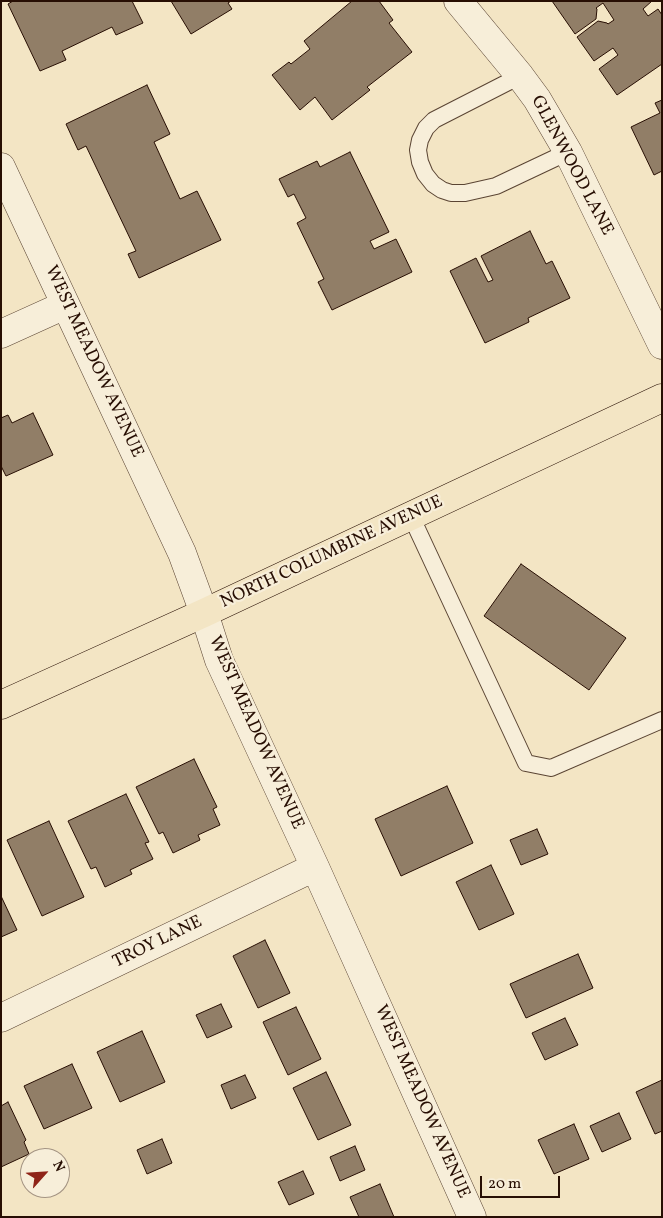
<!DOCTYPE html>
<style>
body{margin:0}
#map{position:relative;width:663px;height:1218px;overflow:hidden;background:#f3e5c4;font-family:Vollkorn,serif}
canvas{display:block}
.frame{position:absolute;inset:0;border:2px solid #270e03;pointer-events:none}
.north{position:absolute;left:20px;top:1148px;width:50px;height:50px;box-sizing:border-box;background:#f7eed9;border:1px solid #a49483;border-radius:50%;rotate:64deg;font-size:14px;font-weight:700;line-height:20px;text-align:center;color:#270e03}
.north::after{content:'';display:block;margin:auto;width:18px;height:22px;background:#8f2418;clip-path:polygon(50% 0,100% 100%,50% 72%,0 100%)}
.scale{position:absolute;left:480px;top:1176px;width:80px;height:22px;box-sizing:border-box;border:2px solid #270e03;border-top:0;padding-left:6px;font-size:15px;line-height:18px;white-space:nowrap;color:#270e03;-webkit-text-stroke:4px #f7eed9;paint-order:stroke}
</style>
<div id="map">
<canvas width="663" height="1218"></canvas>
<div class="frame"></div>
<div class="north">N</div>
<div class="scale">20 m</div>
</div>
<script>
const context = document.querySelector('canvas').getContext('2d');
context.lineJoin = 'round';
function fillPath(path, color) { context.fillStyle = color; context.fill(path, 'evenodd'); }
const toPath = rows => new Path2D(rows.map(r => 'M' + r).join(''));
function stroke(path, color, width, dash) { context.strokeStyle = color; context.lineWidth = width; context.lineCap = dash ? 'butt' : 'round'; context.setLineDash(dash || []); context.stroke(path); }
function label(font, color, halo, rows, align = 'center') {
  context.font = font + ' Vollkorn,serif'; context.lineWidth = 4.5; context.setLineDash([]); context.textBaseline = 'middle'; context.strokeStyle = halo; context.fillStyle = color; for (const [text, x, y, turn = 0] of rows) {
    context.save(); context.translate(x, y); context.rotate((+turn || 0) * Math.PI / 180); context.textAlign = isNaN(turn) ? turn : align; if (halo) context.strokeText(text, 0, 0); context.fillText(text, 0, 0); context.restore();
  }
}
const building = toPath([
 [13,1,132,1,143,23,116,35,112,27,62,51,66,60,40,71,8,4,13,1],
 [171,1,231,1,228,3,232,9,191,34,171,1],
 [352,1,379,1,393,20,389,23,412,52,367,87,370,90,332,120,315,97,300,110,272,75,289,62,291,64,310,49,304,41,352,1],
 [552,1,652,1,643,9,648,16,658,9,662,15,662,64,617,95,599,69,618,55,613,48,594,61,577,37,598,21,607,23,608,24,614,20,603,3,596,8,597,9,596,19,575,34,552,1],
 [147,85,170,134,154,142,180,199,197,191,221,240,139,278,128,254,136,251,86,146,78,150,66,124,147,85],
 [662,100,662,171,654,175,631,127,660,113,655,103,662,100],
 [350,152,389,232,370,241,374,249,396,239,412,272,332,310,318,282,324,279,297,223,306,218,294,194,288,197,279,179,317,161,320,167,350,152],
 [530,231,546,264,552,261,570,298,528,318,529,322,485,343,450,271,476,258,488,282,493,280,481,256,530,231],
 [33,413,53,455,6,476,1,466,1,418,8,415,12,423,33,413],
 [521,564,626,638,589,690,484,616,521,564],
 [194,759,217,807,213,809,220,825,198,835,200,840,173,853,163,832,159,834,136,787,194,759],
 [447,786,473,843,401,876,375,819,447,786],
 [126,794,149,842,145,843,153,859,130,870,132,874,105,887,96,867,91,869,68,821,126,794],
 [49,821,84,897,42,916,7,840,49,821],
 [537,829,548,854,521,865,510,840,537,829],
 [491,865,514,914,479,930,456,882,491,865],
 [1,896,17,930,1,937,1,896],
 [265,940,290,993,258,1008,233,956,265,940],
 [578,954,593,988,526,1018,510,984,578,954],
 [221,1004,232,1027,207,1038,196,1015,221,1004],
 [296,1007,321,1059,288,1075,263,1022,296,1007],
 [565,1018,578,1045,545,1060,532,1033,565,1018],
 [142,1031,165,1082,120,1102,97,1052,142,1031],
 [72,1064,92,1108,44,1129,24,1086,72,1064],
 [326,1072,351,1125,318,1140,293,1088,326,1072],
 [245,1075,256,1098,231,1109,221,1085,245,1075],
 [662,1080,662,1131,655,1134,636,1092,662,1080],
 [8,1102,26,1140,24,1142,29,1154,1,1167,1,1106,8,1102],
 [619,1113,631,1139,602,1152,590,1126,619,1113],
 [574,1124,589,1159,554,1174,538,1140,574,1124],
 [162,1139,172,1163,147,1174,137,1150,162,1139],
 [355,1146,365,1170,340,1181,330,1157,355,1146],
 [303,1171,314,1194,289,1205,278,1182,303,1171],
 [380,1184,394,1217,359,1217,350,1197,380,1184]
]);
const lane = toPath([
 [520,76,434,120,426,128,420,140,418,150,420,162,425,174,433,184,442,190,451,193,465,193,496,186,568,152],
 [411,516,526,763,551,768,662,720]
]);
const street = toPath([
 [458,1,520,76,537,99,568,152,662,345],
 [1,167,182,553,204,613,219,660,315,867,472,1217],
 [1,334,65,305],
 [1,1018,315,867]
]);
const primary = toPath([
 [1,705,204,613,662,398]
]);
const streetNames = [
 ["GLENWOOD LANE",571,166,62],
 ["WEST MEADOW AVENUE",93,362,65],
 ["NORTH COLUMBINE AVENUE",332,553,-25],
 ["WEST MEADOW AVENUE",255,733,66],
 ["TROY LANE",158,943,-26],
 ["WEST MEADOW AVENUE",421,1102,66]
];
fillPath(building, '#917e67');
stroke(building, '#270e03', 1);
stroke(lane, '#5a4433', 18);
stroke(street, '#5a4433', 29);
stroke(primary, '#270e03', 29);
stroke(lane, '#f7eed9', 16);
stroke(street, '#f7eed9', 28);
stroke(primary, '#f3e5c4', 28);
label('18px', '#270e03', '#f7eed9', streetNames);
</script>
